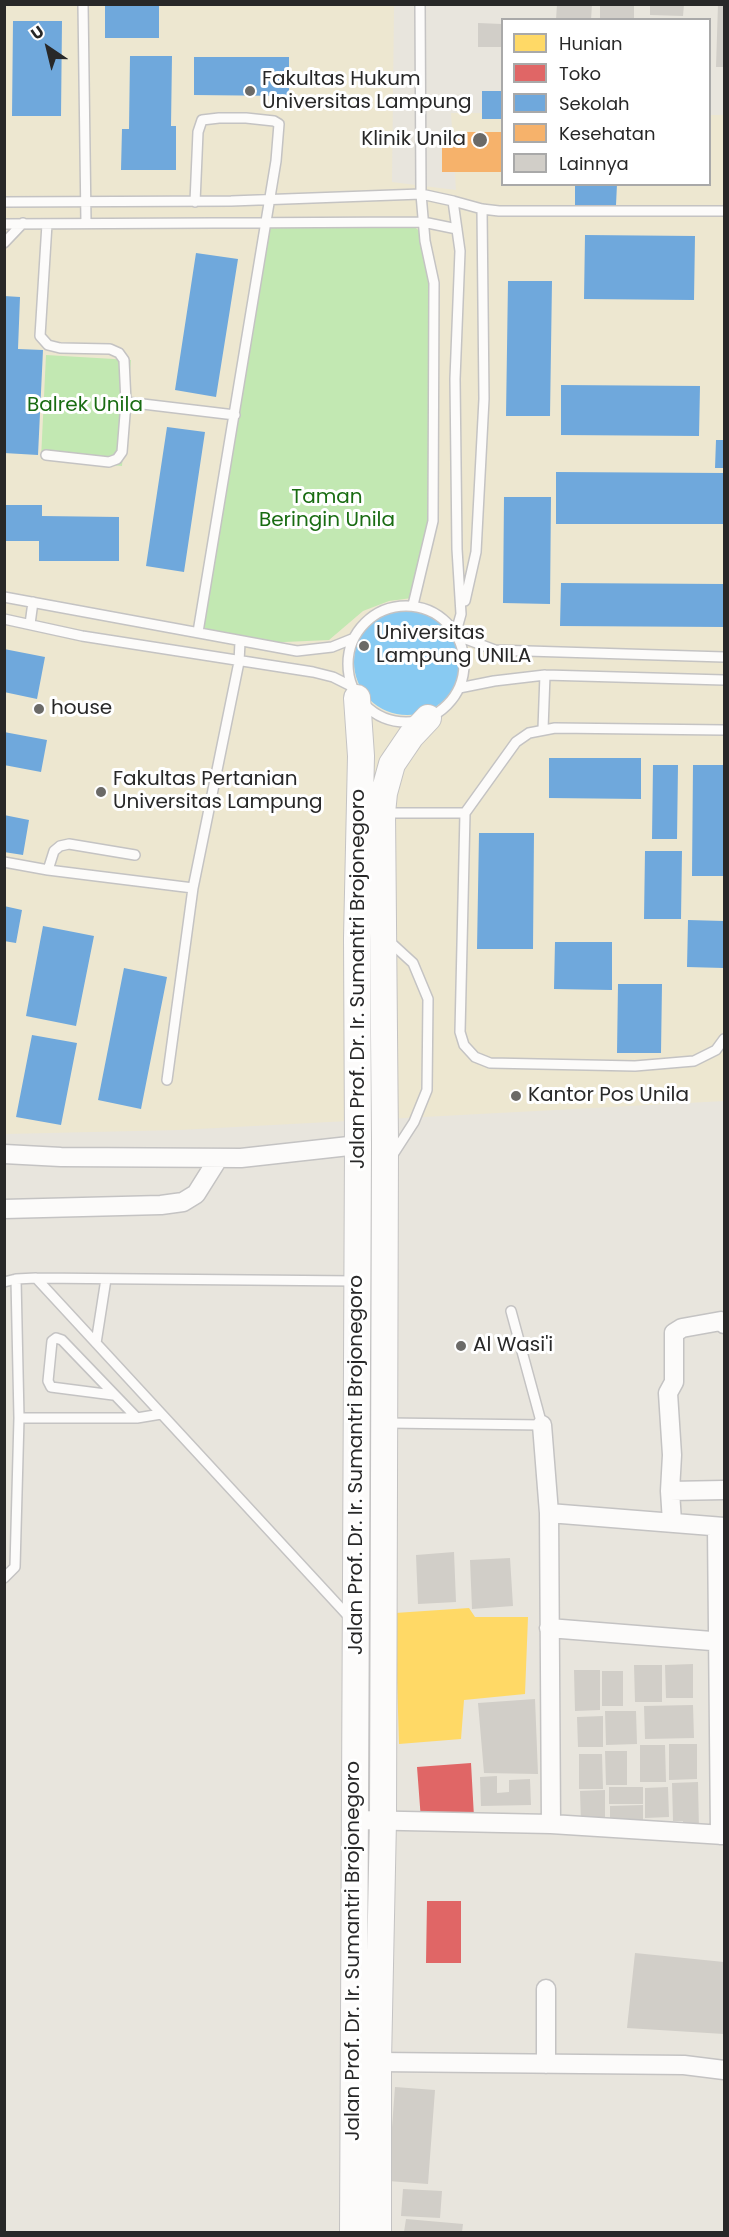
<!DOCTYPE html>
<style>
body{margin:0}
#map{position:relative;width:729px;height:2237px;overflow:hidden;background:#e8e5dd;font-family:Poppins,sans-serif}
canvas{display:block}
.frame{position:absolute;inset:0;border:6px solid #282828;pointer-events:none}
.legend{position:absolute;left:501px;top:18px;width:210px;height:168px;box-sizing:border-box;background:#fff;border:2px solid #a9a9a9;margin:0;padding:8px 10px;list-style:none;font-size:18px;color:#282828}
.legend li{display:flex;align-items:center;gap:12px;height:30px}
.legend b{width:30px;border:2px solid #a9a9a9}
.north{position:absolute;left:18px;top:18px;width:60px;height:60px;-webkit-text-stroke:4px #fff;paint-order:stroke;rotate:325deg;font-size:16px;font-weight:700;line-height:24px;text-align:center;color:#282828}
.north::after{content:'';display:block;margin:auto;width:21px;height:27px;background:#282828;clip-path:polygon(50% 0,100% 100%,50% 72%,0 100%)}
</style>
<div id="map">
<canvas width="729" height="2237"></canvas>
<div class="frame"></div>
<ul class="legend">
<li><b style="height:16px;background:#ffd966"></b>Hunian</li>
<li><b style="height:16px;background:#e06666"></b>Toko</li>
<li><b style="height:16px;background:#6fa8dc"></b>Sekolah</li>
<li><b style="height:16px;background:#f6b26b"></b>Kesehatan</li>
<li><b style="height:16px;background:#d1cec8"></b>Lainnya</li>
</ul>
<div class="north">U</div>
</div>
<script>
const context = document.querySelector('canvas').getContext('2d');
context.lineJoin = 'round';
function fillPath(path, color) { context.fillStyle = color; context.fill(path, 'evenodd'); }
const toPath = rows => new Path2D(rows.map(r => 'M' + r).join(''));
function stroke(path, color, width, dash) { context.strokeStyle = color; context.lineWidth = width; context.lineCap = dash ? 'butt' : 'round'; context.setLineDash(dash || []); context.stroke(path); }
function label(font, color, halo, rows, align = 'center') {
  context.font = font + ' Poppins,sans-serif'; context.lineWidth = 6; context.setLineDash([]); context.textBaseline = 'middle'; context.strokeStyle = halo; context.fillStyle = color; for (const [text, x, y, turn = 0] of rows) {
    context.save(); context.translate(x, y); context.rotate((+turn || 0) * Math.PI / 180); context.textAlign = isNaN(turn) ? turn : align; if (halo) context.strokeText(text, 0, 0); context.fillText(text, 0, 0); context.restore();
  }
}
const education = toPath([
 [4,5,394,5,392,182,456,190,451,113,502,113,502,184,710,184,710,115,724,115,724,1101,179,1130,5,1134]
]);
const green = toPath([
 [411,225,420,231,432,284,432,519,412,598,389,601,363,611,329,640,262,643,203,628,266,227],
 [46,355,131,360,122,466,41,459]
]);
const water = toPath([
 '354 662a53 53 0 1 1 106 0a53 53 0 1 1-106 0Z'
]);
const homes = toPath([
 [469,1608,475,1617,528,1617,525,1694,464,1700,461,1739,399,1744,395,1613]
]);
const shops = toPath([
 [471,1763,474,1817,421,1820,417,1767],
 [427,1901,461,1901,461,1963,426,1963]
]);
const schools = toPath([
 [105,4,159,4,159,38,105,38],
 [13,21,62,21,61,116,12,116],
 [130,56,172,56,171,126,176,126,176,170,121,170,122,129,129,129],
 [194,57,289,57,289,96,194,95],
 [482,91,502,91,502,119,482,119],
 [575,184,617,184,616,205,575,205],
 [585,235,695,236,694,300,584,299],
 [196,253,238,259,216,397,175,390],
 [508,281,552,281,550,416,506,416],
 [4,296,20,297,18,349,43,350,38,455,4,453],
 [561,385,700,386,699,436,561,435],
 [167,427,205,432,184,572,146,566],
 [716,440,724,440,724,468,715,468],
 [556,472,724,473,724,524,556,524],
 [504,497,551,497,550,604,503,603],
 [4,505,42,505,42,516,119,517,119,561,39,561,39,541,4,541],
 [561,583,724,584,724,627,560,626],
 [4,649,45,657,37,699,4,692],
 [4,732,47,740,41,772,4,765],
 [549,758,641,758,641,799,549,798],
 [653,765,678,765,677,839,652,839],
 [693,765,724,765,724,876,692,876],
 [4,815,29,820,23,855,4,852],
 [479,833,534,833,533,949,477,949],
 [645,851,682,851,681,919,644,919],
 [4,906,22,910,16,943,4,941],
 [688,920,724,921,724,968,687,967],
 [43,926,94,936,76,1026,26,1016],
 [555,942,612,942,612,990,554,989],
 [124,968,167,977,141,1109,98,1100],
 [618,984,662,984,661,1053,617,1053],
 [32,1035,77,1043,61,1125,16,1117]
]);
const health = toPath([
 [442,132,502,132,502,172,442,172]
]);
const building = toPath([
 [557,4,592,4,591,20,556,20],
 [600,4,634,4,634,20,600,20],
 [650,4,684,4,683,16,650,15],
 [718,4,724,4,724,67,716,67],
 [478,23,502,24,502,47,478,47],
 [454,1552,456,1602,418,1604,416,1555],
 [510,1558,513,1606,472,1609,470,1560],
 [693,1664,693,1698,666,1698,665,1665],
 [634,1665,662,1665,662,1702,635,1702],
 [574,1670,600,1670,600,1710,575,1711],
 [602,1671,623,1671,623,1706,602,1706],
 [535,1699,538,1774,484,1773,478,1703],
 [693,1705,694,1738,645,1739,644,1706],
 [605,1711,636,1711,637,1744,606,1745],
 [603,1716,603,1747,578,1747,577,1717],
 [669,1744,697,1744,697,1779,669,1780],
 [640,1745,665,1745,666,1782,640,1782],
 [605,1751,627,1751,627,1785,606,1785],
 [579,1754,602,1754,603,1789,579,1789],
 [497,1776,497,1793,509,1792,509,1780,530,1779,531,1805,481,1806,480,1777],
 [698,1782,699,1831,683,1832,683,1821,673,1821,672,1783],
 [609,1787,643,1787,643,1804,609,1804],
 [668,1787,669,1817,645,1818,645,1788],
 [605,1790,605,1825,581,1823,580,1791],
 [643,1805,643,1826,610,1826,610,1806],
 [635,1953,724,1962,724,2034,627,2028],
 [395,2087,435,2090,428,2184,388,2181],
 [403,2189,442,2191,440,2218,401,2216],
 [406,2219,463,2224,462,2232,404,2232]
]);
const lane = toPath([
 [83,4,86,223],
 [453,201,482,209,499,211,724,211],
 [4,202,231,201,421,194,453,201,460,251,455,379,457,549,461,614,456,632],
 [195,202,198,132,202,120,219,118,246,118,274,121,279,124,276,161,198,632],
 [4,224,423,222,457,229],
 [47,224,40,336,48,345,60,348,110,349,119,353,124,360,126,402,235,415],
 [4,243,23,223],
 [46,455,109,462,117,459,122,452,126,402],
 [4,597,297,651,332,647,352,639],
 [465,601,476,552,484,399,482,209],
 [413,605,433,521,434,283,425,241,421,194,420,4],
 '348 664a58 58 0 1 1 116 0a58 58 0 1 1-116 0Z',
 [4,619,82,636,313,672,333,677,351,686],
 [30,624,33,602],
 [458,636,495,650,724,657],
 [459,688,494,681,545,675,724,680],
 [543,729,545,675],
 [724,730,555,728,529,733,516,742,465,813,460,1032,464,1045,475,1057,490,1063,635,1066,694,1061,716,1050,724,1039],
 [384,813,465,813],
 [4,862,48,870,193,888,239,662,240,642],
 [48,870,54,851,60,846,69,844,135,855],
 [389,941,413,963,428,999,427,1090,414,1122,392,1156],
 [167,1080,193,888],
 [36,1278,350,1618],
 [4,1282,16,1279,36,1278,355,1281],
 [96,1343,106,1279],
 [113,1395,51,1387,48,1381,52,1341,56,1338,62,1340,137,1418],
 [19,1418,137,1418,161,1414],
 [387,1423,542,1425,511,1311],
 [4,1578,15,1567,19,1418,16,1279]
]);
const street = toPath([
 [4,1154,61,1157,241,1158,358,1145],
 [4,1209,161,1205,183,1202,196,1194,218,1159],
 [542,1425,549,1513,551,1824],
 [670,1491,724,1490],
 [549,1513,724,1527],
 [672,1522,670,1491,672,1455,668,1393,674,1382,674,1333,682,1328,721,1321,724,1324],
 [717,1527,720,1835],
 [549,1628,724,1642],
 [355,1820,551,1824,724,1835],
 [378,2062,684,2065,724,2070],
 [546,2064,546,1989]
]);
const secondary = toPath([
 [353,2232,358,1145,357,938,361,756,357,698],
 [378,2232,378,2062,383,1820,385,1143,382,813,384,793,392,764,411,736,428,718]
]);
const markers = [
 [250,91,6,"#6b6a67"],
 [480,140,8,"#6b6a67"],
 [364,646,6,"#6b6a67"],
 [39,709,6,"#6b6a67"],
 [101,792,6,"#6b6a67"],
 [516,1096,6,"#6b6a67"],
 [461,1346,6,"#6b6a67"]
];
const poiNames = [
 ["Fakultas Hukum",262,80],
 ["Universitas Lampung",262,103],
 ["Klinik Unila",466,140,"right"],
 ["Universitas",376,634],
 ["Lampung UNILA",376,657],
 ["house",51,709],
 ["Fakultas Pertanian",113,780],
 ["Universitas Lampung",113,803],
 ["Kantor Pos Unila",528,1096],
 ["Al Wasi'i",473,1346]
];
const parkNames = [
 ["Balrek Unila",85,406],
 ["Taman",327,498],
 ["Beringin Unila",327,521]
];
const streetNames = [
 ["Jalan Prof. Dr. Ir. Sumantri Brojonegoro",359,979,-90],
 ["Jalan Prof. Dr. Ir. Sumantri Brojonegoro",357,1465,-90],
 ["Jalan Prof. Dr. Ir. Sumantri Brojonegoro",354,1951,-90]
];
fillPath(education, '#ede7d0');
fillPath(green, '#c2e8b2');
fillPath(water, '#88caf2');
fillPath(homes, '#ffd966');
fillPath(shops, '#e06666');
fillPath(schools, '#6fa8dc');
fillPath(health, '#f6b26b');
fillPath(building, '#d1cec8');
stroke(lane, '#c4c3c3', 12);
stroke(street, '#c4c3c3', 21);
stroke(secondary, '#c4c3c3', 28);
stroke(lane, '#fcfbfa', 9);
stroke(street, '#fcfbfa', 18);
stroke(secondary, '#fcfbfa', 26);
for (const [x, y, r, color] of markers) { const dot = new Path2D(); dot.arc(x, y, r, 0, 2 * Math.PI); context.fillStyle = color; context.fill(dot); stroke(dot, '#fff', 2); }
label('20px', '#282828', '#fff', poiNames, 'left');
label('20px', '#196c12', '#fff', parkNames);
label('20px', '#282828', '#fff', streetNames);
</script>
